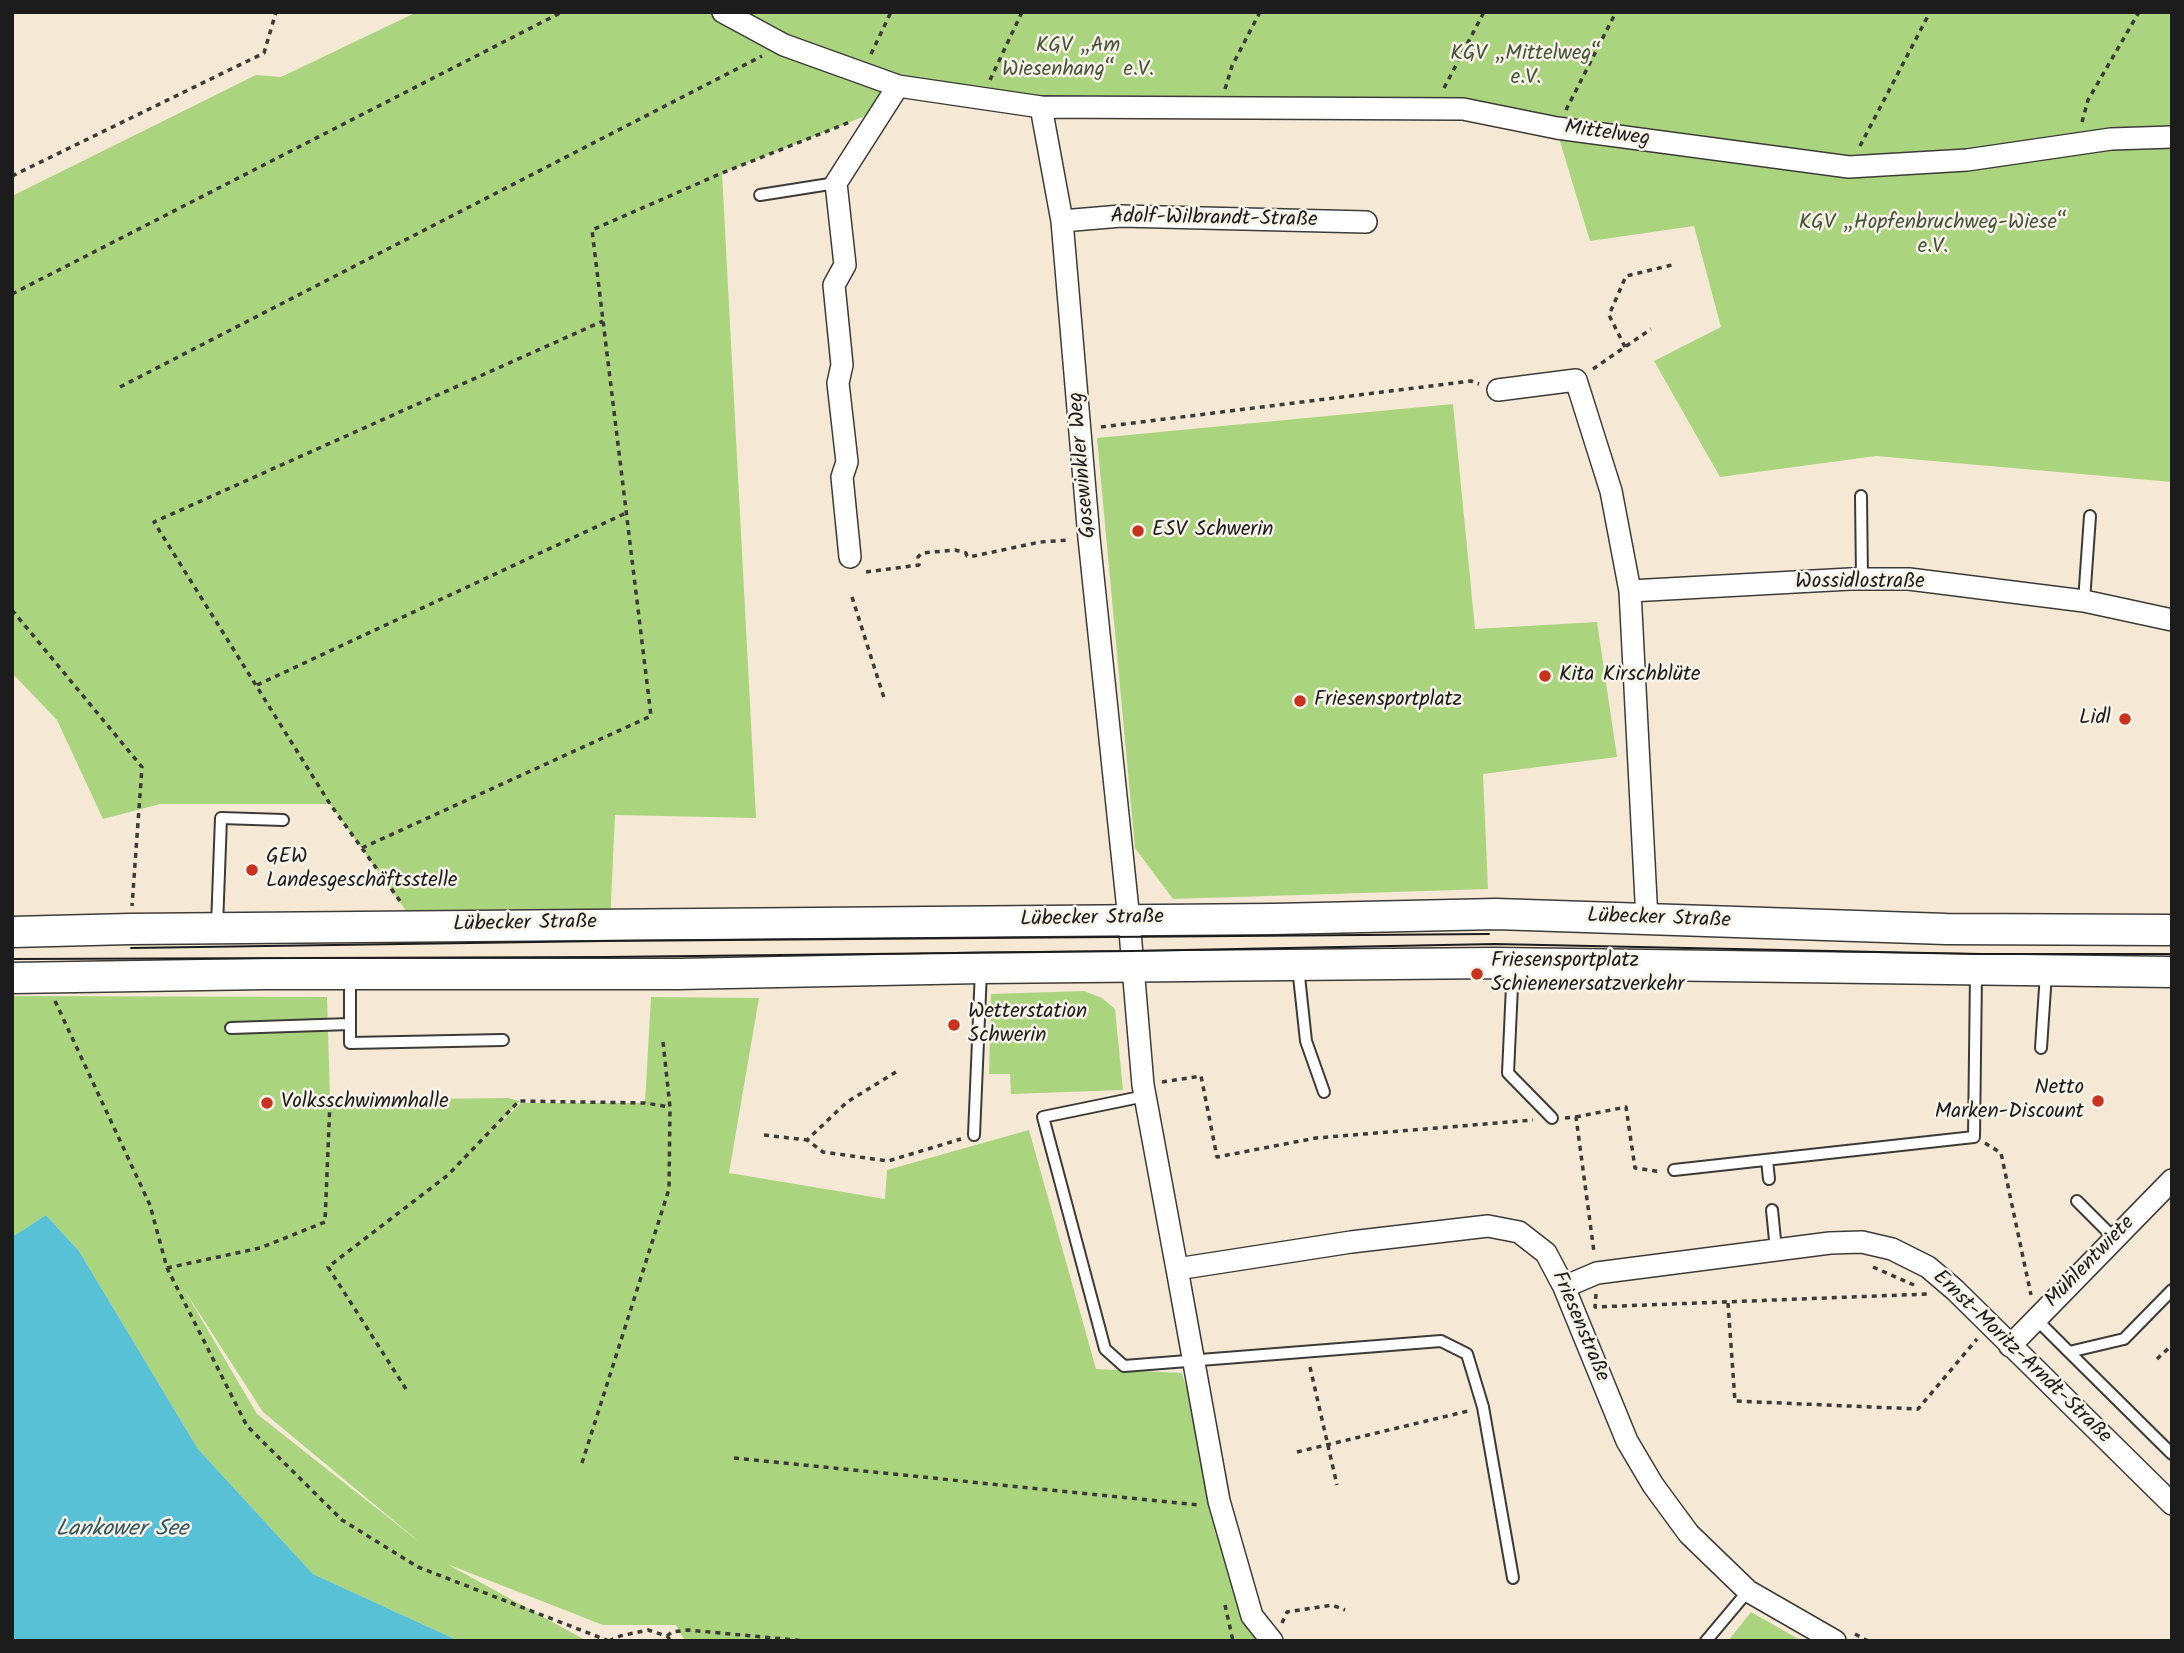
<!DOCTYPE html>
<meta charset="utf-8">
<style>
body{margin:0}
#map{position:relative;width:2184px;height:1653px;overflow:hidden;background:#f5e9d6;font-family:Kalam,sans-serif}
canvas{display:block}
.frame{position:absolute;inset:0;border:14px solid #1c1c1c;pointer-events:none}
</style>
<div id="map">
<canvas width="2184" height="1653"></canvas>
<div class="frame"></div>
</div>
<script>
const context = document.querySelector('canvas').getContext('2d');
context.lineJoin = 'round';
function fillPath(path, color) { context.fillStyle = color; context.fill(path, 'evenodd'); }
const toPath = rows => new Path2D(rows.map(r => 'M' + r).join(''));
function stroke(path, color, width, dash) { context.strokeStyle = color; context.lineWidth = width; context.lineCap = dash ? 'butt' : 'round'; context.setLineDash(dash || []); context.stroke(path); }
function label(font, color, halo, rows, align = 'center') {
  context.font = font + ' Kalam,sans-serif'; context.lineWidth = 5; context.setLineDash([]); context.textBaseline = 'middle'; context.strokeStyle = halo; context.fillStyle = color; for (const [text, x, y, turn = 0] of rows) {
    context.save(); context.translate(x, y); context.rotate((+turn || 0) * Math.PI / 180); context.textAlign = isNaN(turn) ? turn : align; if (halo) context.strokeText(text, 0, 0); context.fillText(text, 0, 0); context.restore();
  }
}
const green = toPath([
 [417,12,2172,12,2172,482,1876,456,1720,477,1654,361,1721,327,1694,226,1590,241,1556,128,1463,109,1041,107,898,86,885,108,722,173,756,818,615,815,610,924,417,926,330,804,160,804,103,819,57,720,12,673,12,196,256,75,281,77],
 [1453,404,1475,629,1597,622,1617,757,1483,774,1488,889,1173,899,1135,848,1097,438],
 [1084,991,1102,998,1115,1009,1123,1090,1011,1094,1010,1074,989,1074,991,994],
 [12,996,327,997,330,1100,508,1098,520,1101,476,1147,521,1103,645,1103,651,997,759,998,729,1173,885,1199,887,1170,1029,1130,1096,1369,1182,1373,1219,1501,1272,1641,685,1641,676,1625,603,1625,447,1564,587,1641,459,1641,313,1574,198,1449,79,1251,46,1215,12,1237],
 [183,1288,263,1412,422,1544,257,1414],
 [1751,1612,1802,1641,1728,1641]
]);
const water = toPath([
 [46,1215,79,1251,198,1449,313,1574,459,1641,12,1641,12,1237]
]);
const path = toPath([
 [871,54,891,12],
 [990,80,1022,12],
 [1444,88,1484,12],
 [1225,89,1232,66,1260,12],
 [1566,110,1616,12],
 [2082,122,2088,100,2139,12],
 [1860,146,1930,12],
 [12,176,264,53,276,12],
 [12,294,562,12],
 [1625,347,1609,315,1626,276,1672,265],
 [1593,369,1651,329],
 [120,387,762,56],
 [1101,427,1471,381,1479,384],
 [866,572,919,565,918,557,922,553,955,550,966,553,967,556,974,556,1040,542,1070,540],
 [852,597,885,701],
 [12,610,142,767,132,906],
 [257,685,626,513],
 [362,848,651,716,592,230,722,173,850,122],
 [400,901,330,804,154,522,603,321],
 [55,1001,150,1205,167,1268,247,1426,342,1520,418,1567,609,1641],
 [896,1072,847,1102,807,1140,823,1152,888,1161,961,1139],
 [1162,1082,1201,1076,1217,1157,1316,1138,1533,1120],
 [1576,1117,1626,1107,1635,1168,1662,1172],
 [1565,1118,1576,1117,1594,1252],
 [764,1135,807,1140],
 [1985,1143,2001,1153,2031,1295],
 [1873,1267,1914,1285],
 [167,1268,260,1248,325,1222,330,1101],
 [1596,1294,1595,1307,1928,1294],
 [1728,1303,1735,1401,1918,1409,1977,1339],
 [2157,1359,2172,1345],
 [1310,1367,1337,1485],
 [406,1389,328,1267,448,1175,519,1101,645,1103,670,1107],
 [1297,1452,1468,1411],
 [734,1458,1199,1505],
 [582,1463,669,1189,670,1107,663,1042],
 [1225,1605,1233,1641],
 [1282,1623,1287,1612,1332,1605,1345,1610],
 [1855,1634,1868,1641],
 [667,1636,672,1632,688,1630,806,1641],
 [609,1641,620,1636,648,1630,667,1636,671,1641]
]);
const lane = toPath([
 [760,195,836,183],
 [1861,496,1862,579],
 [2084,601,2090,516],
 [217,926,221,818,283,820],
 [1513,964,1508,1073,1552,1118],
 [1298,967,1306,1041,1324,1092],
 [350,977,350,1043,503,1040],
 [231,1028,350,1024],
 [2041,1048,2046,973],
 [1145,1096,1043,1117,1105,1349,1124,1366,1441,1341,1467,1354,1483,1407,1513,1578],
 [974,1135,981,970],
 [1767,1160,1769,1179],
 [1674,1170,1974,1137,1976,973],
 [2077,1201,2115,1239],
 [1772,1210,1776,1250],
 [2036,1319,2069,1352,2124,1339,2172,1290],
 [2069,1352,2172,1454],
 [1706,1641,1748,1591]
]);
const street = toPath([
 [723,12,784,45,898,86,1041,107,1463,109,1557,128,1849,167,1967,160,2111,139,2172,137],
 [1041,107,1062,221,1089,538,1129,920,1143,1085,1177,1269,1351,1242,1488,1226,1519,1232,1546,1253,1564,1287,1627,1441,1653,1485,1689,1534,1748,1591,1835,1641],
 [1062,221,1121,216,1366,222],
 [1498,390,1576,380,1611,491,1630,591,1647,920],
 [850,557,842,477,847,462,838,383,842,365,834,285,845,265,836,183,898,86],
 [1630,591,1850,579,1909,579,2084,601,2172,620],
 [1177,1269,1219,1501,1252,1616,1272,1641],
 [1564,1287,1597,1273,1830,1243,1862,1242,1892,1249,1928,1267,1955,1290,2172,1504],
 [2010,1346,2172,1180]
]);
const secondary = toPath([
 [12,932,130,929,1274,919,1496,914,1946,929,2172,930],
 [12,978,265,974,678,974,981,968,1495,963,2172,972]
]);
const tram = toPath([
 [131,948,604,941,1489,934],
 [12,959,606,957,1132,951,1495,944,1975,954,2172,954]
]);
const markers = [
 [1138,531,7,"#c8321e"],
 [1545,676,7,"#c8321e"],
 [1300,701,7,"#c8321e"],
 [2125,719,7,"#c8321e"],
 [252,870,7,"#c8321e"],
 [1477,974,7,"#c8321e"],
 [954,1025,7,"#c8321e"],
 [2098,1101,7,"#c8321e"],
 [267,1103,7,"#c8321e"]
];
const parkNames = [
 ["KGV „Am",1078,47],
 ["Wiesenhang“ e.V.",1078,71],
 ["KGV „Mittelweg“",1526,55],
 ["e.V.",1526,79],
 ["KGV „Hopfenbruchweg-Wiese“",1933,224],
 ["e.V.",1933,248]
];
const streetNames = [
 ["Mittelweg",1607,135,8],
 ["Adolf-Wilbrandt-Straße",1214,220,1],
 ["Gosewinkler Weg",1084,465,-95],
 ["Wossidlostraße",1860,583],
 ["Lübecker Straße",1092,920,-1],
 ["Lübecker Straße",1659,920,2],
 ["Lübecker Straße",525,925,-1],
 ["Mühlentwiete",2091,1263,-46],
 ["Friesenstraße",1579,1327,67],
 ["Ernst-Moritz-Arndt-Straße",2021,1358,44]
];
const poiNames = [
 ["ESV Schwerin",1152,531],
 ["Kita Kirschblüte",1559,676],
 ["Friesensportplatz",1314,701],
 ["Lidl",2111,719,"right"],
 ["GEW",266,858],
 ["Landesgeschäftsstelle",266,882],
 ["Friesensportplatz",1491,962],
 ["Schienenersatzverkehr",1491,986],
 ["Wetterstation",968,1013],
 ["Schwerin",968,1037],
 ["Netto",2084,1089,"right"],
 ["Marken-Discount",2084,1113,"right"],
 ["Volksschwimmhalle",281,1103]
];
const waterNames = [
 ["Lankower See",122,1531]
];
fillPath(green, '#abd47f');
fillPath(water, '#59c1d5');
stroke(lane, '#3d3b38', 14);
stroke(street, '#3d3b38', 24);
stroke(secondary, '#3d3b38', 33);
stroke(path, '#3d3b38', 3.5, [5, 5]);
stroke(lane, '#fff', 10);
stroke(street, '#fff', 21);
stroke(secondary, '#fff', 30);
stroke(tram, '#1c1c1c', 2);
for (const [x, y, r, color] of markers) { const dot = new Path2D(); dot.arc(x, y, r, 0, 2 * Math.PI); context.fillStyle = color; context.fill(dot); stroke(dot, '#f7f3e8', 2.5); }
label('21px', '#47533a', '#f7f3e8', parkNames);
label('21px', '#1c1c1c', '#f7f3e8', streetNames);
label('21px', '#1c1c1c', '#f7f3e8', poiNames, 'left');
label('italic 23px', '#31565d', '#f7f3e8', waterNames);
</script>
